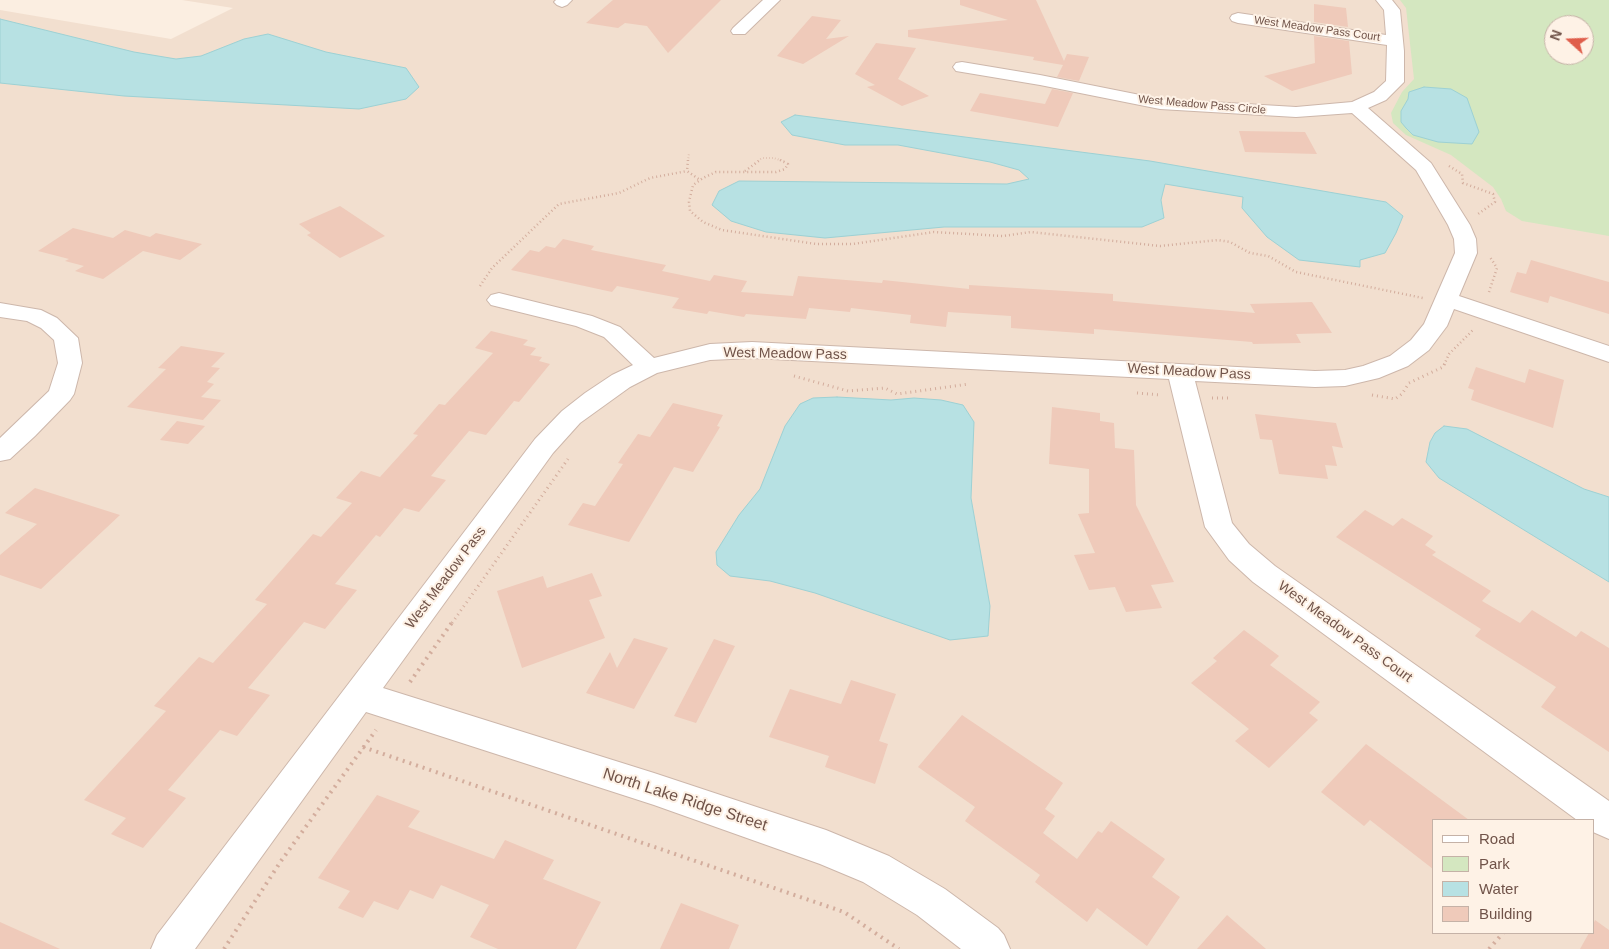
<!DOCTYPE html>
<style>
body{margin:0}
#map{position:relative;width:1609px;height:949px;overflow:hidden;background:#fbeee1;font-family:Arial,sans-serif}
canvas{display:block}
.legend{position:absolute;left:1432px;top:819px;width:162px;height:115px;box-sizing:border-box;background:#fef2e6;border:1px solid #c5b2a7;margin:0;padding:6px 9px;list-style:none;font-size:15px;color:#705349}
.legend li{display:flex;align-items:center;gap:10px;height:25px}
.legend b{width:25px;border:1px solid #c5b2a7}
.north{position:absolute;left:1544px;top:15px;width:50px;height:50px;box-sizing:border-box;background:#fef2e6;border:1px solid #c5b2a7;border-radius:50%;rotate:290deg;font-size:14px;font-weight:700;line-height:20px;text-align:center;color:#705349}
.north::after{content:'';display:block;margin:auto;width:18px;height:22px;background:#df5e4b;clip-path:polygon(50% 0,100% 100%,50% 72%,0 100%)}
</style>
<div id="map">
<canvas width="1609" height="949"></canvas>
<ul class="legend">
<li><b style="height:6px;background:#fff"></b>Road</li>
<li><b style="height:14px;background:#d4e7c0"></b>Park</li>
<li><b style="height:14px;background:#b7e1e3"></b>Water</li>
<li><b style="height:14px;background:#efcaba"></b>Building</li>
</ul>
<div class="north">N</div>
</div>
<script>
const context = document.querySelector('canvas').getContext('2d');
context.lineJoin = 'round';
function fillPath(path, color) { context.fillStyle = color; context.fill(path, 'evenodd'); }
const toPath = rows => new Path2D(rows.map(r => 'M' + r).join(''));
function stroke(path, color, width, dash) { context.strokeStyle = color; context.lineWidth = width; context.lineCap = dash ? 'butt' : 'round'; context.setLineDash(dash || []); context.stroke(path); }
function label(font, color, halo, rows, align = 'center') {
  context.font = font + ' Arial,sans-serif'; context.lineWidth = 4; context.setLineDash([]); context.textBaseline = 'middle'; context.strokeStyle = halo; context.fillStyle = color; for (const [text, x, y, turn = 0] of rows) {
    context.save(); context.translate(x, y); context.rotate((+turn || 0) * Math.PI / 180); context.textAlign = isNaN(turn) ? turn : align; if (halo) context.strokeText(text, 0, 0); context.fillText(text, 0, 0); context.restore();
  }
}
const residential = toPath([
 [182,0,1609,0,1609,949,0,949,0,10,171,39,233,8],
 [1554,25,1584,25,1584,55,1554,55],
 [1433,820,1593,820,1593,933,1433,933]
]);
const green = toPath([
 [1400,0,1609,0,1609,236,1522,221,1506,211,1501,199,1493,187,1451,155,1406,135,1393,123,1391,113,1402,92,1414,79,1406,8],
 [1554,25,1584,25,1584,55,1554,55]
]);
const water = toPath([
 [0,19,134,52,176,59,201,56,244,39,268,34,326,52,406,68,419,87,406,99,359,109,124,96,0,83,0,19],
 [1424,87,1451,89,1467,98,1479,132,1472,144,1438,142,1413,135,1406,128,1401,122,1401,111,1408,99,1409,92,1424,87],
 [795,115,1150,161,1386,202,1403,216,1396,233,1385,253,1360,260,1360,267,1299,260,1267,237,1242,208,1243,197,1165,184,1161,200,1164,218,1142,227,944,227,825,238,766,232,731,221,712,205,719,191,739,181,1007,184,1029,179,1019,170,990,162,898,145,845,145,792,135,781,122,795,115],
 [837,397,891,400,914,398,941,400,963,405,974,422,971,498,990,606,988,636,950,640,815,593,770,581,730,576,717,565,716,552,739,515,760,489,785,426,800,404,813,398,837,397],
 [1444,426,1467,429,1584,489,1609,497,1609,582,1439,478,1426,462,1430,442,1435,433,1444,426]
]);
const building = toPath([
 [613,0,721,0,668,53,647,26,625,23,618,28,586,23],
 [960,0,1036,0,1064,61,1067,54,1089,57,1079,81,1057,77,1063,65,1033,60,1034,57,908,37,908,30,1008,20,960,5],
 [1314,4,1346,8,1348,27,1314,22],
 [812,16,841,20,826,39,849,36,803,64,777,56],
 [1314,36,1349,41,1352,74,1292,91,1264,76,1315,63],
 [876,43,916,48,898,79,929,96,902,106,867,87,875,85,855,74],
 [1052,89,1073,93,1058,127,970,111,980,93,1045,104],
 [1239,131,1305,132,1317,154,1245,152],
 [340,206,385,236,340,258,307,235,311,233,299,224],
 [73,228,113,238,125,230,150,237,156,233,202,244,180,260,143,251,103,279,75,271,84,266,65,261,69,259,38,251],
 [563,239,594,246,591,250,666,265,662,271,710,281,714,275,747,281,741,292,793,296,798,276,882,283,883,280,969,289,969,285,1113,294,1113,301,1255,313,1250,304,1312,302,1332,333,1296,334,1301,343,1253,344,1252,342,1094,329,1094,334,1011,328,1011,316,948,312,946,327,910,323,911,315,851,308,850,312,809,308,806,319,746,314,744,317,709,311,707,314,672,308,679,298,617,286,612,292,511,270,530,250,539,252,546,246,555,248],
 [1531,260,1609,282,1609,314,1550,296,1548,303,1510,292,1517,272,1526,274],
 [491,331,528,340,523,345,536,348,530,355,542,357,539,361,550,364,519,402,514,401,486,435,469,431,431,476,446,480,419,512,404,508,380,537,376,535,335,584,357,590,325,629,304,622,248,688,270,695,237,736,220,730,168,790,186,798,143,848,111,834,126,818,84,800,166,711,154,706,199,657,213,663,267,604,255,600,313,534,321,537,352,503,336,498,361,471,380,477,418,435,413,434,439,404,445,405,493,353,475,348],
 [181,346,225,353,211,367,220,368,207,382,214,384,201,397,221,400,203,420,127,407,166,369,158,368],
 [1476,367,1525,383,1529,369,1564,380,1553,428,1471,400,1474,390,1468,388],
 [673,403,723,415,717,426,720,427,693,472,674,467,629,542,568,525,583,503,595,506,623,464,618,463,638,434,650,437],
 [1052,407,1100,413,1100,421,1114,423,1115,448,1134,450,1136,505,1174,582,1151,585,1162,608,1126,612,1115,587,1089,590,1074,555,1095,553,1078,514,1089,513,1089,469,1049,464],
 [1255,414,1336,423,1343,448,1332,446,1337,466,1325,465,1328,479,1279,474,1272,440,1260,439],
 [177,421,205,426,188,444,160,440],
 [35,488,120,515,41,589,0,575,0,555,37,524,5,513],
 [1365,510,1393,526,1402,518,1433,536,1425,545,1436,552,1432,555,1491,591,1482,601,1520,623,1532,610,1576,637,1581,631,1609,648,1609,752,1541,707,1556,687,1475,636,1481,629,1336,537],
 [592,573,602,596,589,600,605,638,522,668,497,591,543,576,547,588],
 [1244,630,1279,656,1270,665,1320,702,1309,713,1318,720,1269,768,1235,741,1249,729,1191,683,1217,661,1213,658],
 [634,638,668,648,634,709,586,693,610,652,617,668],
 [714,639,735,646,696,723,674,716],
 [851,680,896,694,879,741,888,744,875,784,825,767,829,756,769,737,790,689,841,704],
 [962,715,1063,783,1045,809,1055,816,1043,833,1077,859,1098,831,1102,833,1111,821,1165,859,1152,877,1180,897,1147,946,1097,908,1087,922,1035,882,1040,875,965,821,975,807,918,767],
 [1366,744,1469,820,1433,820,1433,869,1370,820,1364,826,1321,792],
 [377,795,420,811,408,827,494,859,505,840,554,860,543,879,601,902,576,949,498,949,470,937,489,905,441,885,433,899,410,890,398,910,374,901,363,918,338,908,350,891,318,878],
 [681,903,739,925,729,949,660,949],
 [1227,915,1266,949,1197,949],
 [1595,920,1609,930,1609,949,1580,949,1589,933,1593,933,1593,925],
 [0,922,60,949,0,949]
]);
const pathFar3 = toPath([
 [688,161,689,153],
 [758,161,762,158,773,158,784,161]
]);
const pathFar2 = toPath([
 [688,160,687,171,700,180],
 [780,160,788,164,785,169,776,172,716,172,703,178,693,185,689,202,690,211,703,222,722,230,816,244,853,244,934,232,1003,236,1031,232,1160,246,1218,240,1230,242,1250,253,1268,256,1296,272,1423,298],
 [1449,166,1462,174,1463,183,1493,194,1495,202,1478,214],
 [745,171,760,160],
 [480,286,492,268,559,204,619,193,650,178,687,171],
 [1489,292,1497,268,1490,257],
 [1444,365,1449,354,1473,330]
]);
const pathFar1 = toPath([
 [794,376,848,391,885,388,897,394,969,384],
 [1137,393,1161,395],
 [1372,395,1395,399,1402,394,1409,383,1443,367,1445,363],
 [1212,398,1228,398],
 [452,623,568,459]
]);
const path = toPath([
 [410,682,453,621],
 [363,747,844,912,899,949],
 [224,949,281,861,376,730],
 [1489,949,1503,933]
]);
const minor = toPath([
 [556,0,572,0,567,5,562,7,557,5,554,2,556,0],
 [763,0,780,0,745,34,733,34,731,31,733,28,763,0],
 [1376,0,1392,0,1400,10,1404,51,1404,82,1386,100,1368,108,1431,163,1470,225,1476,239,1477,253,1459,296,1609,346,1609,362,1454,309,1447,326,1429,350,1408,366,1379,378,1345,386,1315,387,1195,381,1232,523,1249,544,1275,566,1609,801,1609,839,1593,832,1593,820,1577,820,1253,582,1229,560,1205,527,1169,379,752,358,710,360,657,373,630,387,580,423,553,453,383,688,654,773,826,830,889,856,945,889,998,928,1004,935,1010,949,961,949,917,915,863,882,820,864,654,805,366,712,195,949,151,949,157,935,535,439,562,411,585,393,612,375,633,365,604,337,576,326,491,305,487,300,491,295,499,293,592,316,620,327,654,358,710,344,752,342,1315,371,1345,370,1363,366,1390,356,1411,340,1424,324,1455,253,1454,239,1448,225,1416,170,1352,113,1296,117,1160,109,1040,85,956,71,953,67,956,63,962,62,1040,75,1160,99,1296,107,1352,102,1374,92,1386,81,1387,45,1238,23,1232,21,1230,18,1232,15,1238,13,1386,35,1384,10,1376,0],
 [0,303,41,310,57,318,78,338,82,363,74,394,70,400,35,436,10,459,0,461,0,438,49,391,58,363,54,340,41,328,27,321,0,317,0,303]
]);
const farStreetnames = [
 ["West Meadow Pass Court",1317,29,8],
 ["West Meadow Pass Circle",1202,105,5]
];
const streetNames = [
 ["West Meadow Pass",785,354,1],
 ["West Meadow Pass",1189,372,3],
 ["West Meadow Pass",446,578,-53],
 ["West Meadow Pass Court",1345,632,36]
];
const nearStreetnames = [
 ["North Lake Ridge Street",685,800,18]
];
fillPath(residential, '#f2dfcf');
fillPath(green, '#d4e7c0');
fillPath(water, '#b7e1e3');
stroke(water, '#9dd1d4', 1);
fillPath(building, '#efcaba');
stroke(minor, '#cdb7ab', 2);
stroke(pathFar3, '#d3ad9d', 2, [0.5, 2.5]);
stroke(pathFar2, '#d3ad9d', 2.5, [1, 3]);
stroke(pathFar1, '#d3ad9d', 3, [1, 4]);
stroke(path, '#d3ad9d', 4, [2, 5]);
fillPath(minor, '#fff');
label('11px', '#705349', '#fef2e6', farStreetnames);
label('14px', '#705349', '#fef2e6', streetNames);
label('16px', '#705349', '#fef2e6', nearStreetnames);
</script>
